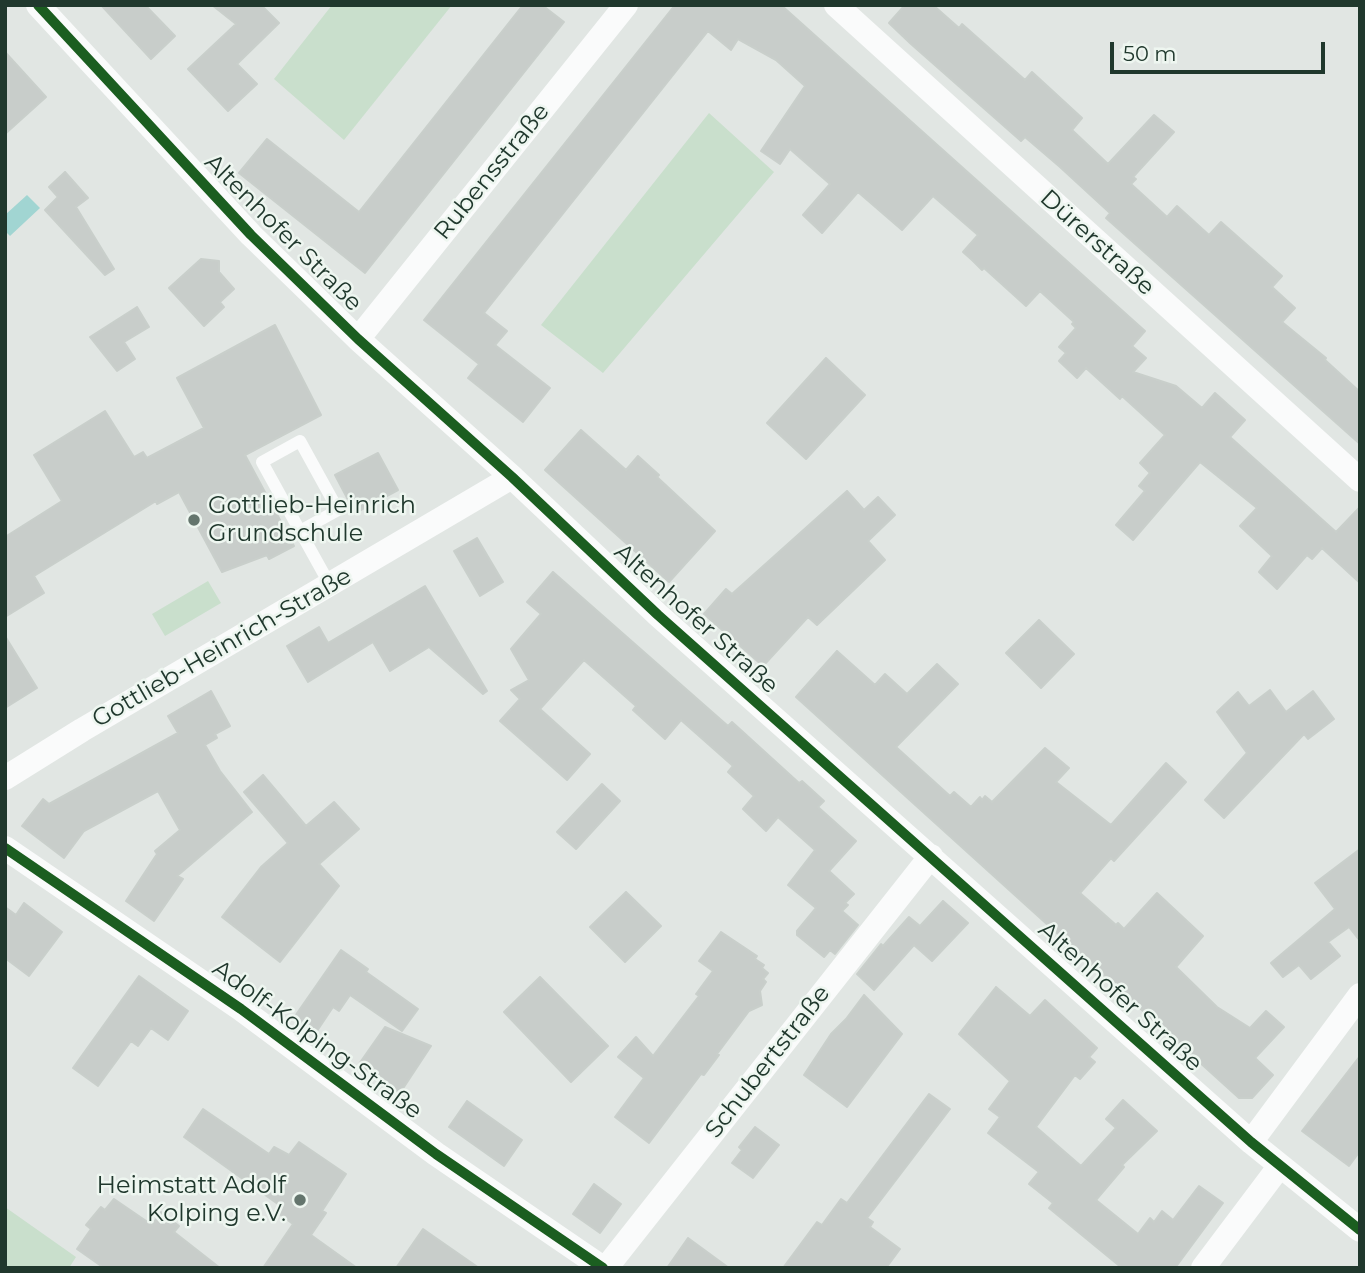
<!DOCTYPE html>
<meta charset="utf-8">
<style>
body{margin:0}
#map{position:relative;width:1365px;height:1273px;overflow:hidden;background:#e1e6e3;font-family:Montserrat,sans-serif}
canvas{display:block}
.frame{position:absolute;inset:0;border:7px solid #20382d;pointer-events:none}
.scale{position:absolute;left:1110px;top:42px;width:215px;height:32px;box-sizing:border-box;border:4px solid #20382d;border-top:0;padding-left:9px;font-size:21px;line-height:24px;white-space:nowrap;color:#20382d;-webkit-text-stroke:5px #eef6f0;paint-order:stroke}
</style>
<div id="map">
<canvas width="1365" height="1273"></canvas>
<div class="frame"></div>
<div class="scale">50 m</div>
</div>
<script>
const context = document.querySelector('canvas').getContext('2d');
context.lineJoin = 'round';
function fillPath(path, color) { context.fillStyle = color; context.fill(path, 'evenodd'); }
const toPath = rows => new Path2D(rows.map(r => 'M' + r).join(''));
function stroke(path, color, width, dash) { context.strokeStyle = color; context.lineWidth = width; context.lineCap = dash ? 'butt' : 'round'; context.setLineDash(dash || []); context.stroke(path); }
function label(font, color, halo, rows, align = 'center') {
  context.font = font + ' Montserrat,sans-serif'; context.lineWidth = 5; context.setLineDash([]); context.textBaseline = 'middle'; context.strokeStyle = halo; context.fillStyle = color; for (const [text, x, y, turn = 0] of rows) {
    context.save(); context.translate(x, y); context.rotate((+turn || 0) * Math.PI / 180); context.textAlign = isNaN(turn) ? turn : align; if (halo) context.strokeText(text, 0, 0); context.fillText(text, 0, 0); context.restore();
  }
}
const green = toPath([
 [332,5,452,5,344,140,274,79],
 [709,113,774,172,603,373,541,325],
 [208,581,221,603,165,636,152,614],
 [5,1207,76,1257,69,1268,5,1268]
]);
const water = toPath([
 [27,195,40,208,10,236,5,231,5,215]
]);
const building = toPath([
 [101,5,145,5,175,36,151,59,101,5],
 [212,5,261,5,279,23,237,64,257,84,228,111,188,69,236,24,212,5],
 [523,5,542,5,564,22,365,273,239,173,267,139,359,212,523,5],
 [675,5,781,5,1145,331,1132,346,1146,358,1133,372,1176,386,1202,408,1215,393,1245,420,1230,437,1336,532,1360,507,1360,583,1322,548,1312,559,1307,555,1277,589,1259,572,1272,556,1240,526,1257,508,1200,462,1133,540,1116,525,1145,491,1139,486,1150,473,1140,463,1165,435,1122,396,1120,399,1086,368,1077,378,1059,361,1066,353,1059,347,1076,328,1072,324,1074,322,1040,291,1026,306,984,268,982,270,972,260,963,252,978,235,933,196,902,230,858,192,822,233,803,215,830,184,790,149,780,164,761,151,805,86,776,60,738,39,731,50,708,31,484,313,507,331,495,345,550,388,523,422,468,378,479,364,424,320,675,5],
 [905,5,933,5,959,28,962,24,1025,80,1032,72,1082,118,1072,130,1108,164,1154,115,1174,132,1133,177,1136,179,1131,184,1167,217,1177,206,1209,235,1221,222,1282,276,1272,287,1295,308,1282,322,1326,358,1325,360,1360,392,1360,444,1106,218,1110,213,1060,167,1025,137,1021,141,911,44,889,23,905,5],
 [5,52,46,97,5,134,5,52],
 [65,172,88,198,76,207,114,269,105,275,45,210,58,197,49,187,65,172],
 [201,259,219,261,219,272,234,289,220,302,224,307,204,326,169,288,201,259],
 [137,307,149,327,124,342,135,359,117,371,90,337,137,307],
 [275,325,321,415,245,455,294,546,269,559,267,555,222,572,179,492,157,504,156,501,34,576,44,593,5,617,5,537,62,501,34,455,105,411,134,457,143,452,147,458,204,428,177,378,275,325],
 [826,358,865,395,806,459,767,423,826,358],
 [581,430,626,470,638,456,659,475,657,477,715,531,669,582,545,470,581,430],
 [378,453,398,490,355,513,335,475,378,453],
 [847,491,864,510,878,497,895,515,868,541,885,560,817,625,808,617,763,666,704,614,726,589,732,594,847,491],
 [477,538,503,582,480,596,454,551,477,538],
 [553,572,728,726,732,722,799,783,802,781,824,801,818,807,856,841,829,871,854,894,845,903,848,905,842,911,858,925,835,954,830,950,824,957,797,935,797,931,816,908,788,885,815,850,778,817,766,831,743,809,754,796,728,772,733,766,681,720,665,739,633,710,636,706,584,660,540,709,590,754,567,780,500,721,520,699,511,690,529,680,511,649,541,614,527,602,553,572],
 [425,586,487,691,483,694,429,647,390,671,373,642,308,682,287,646,319,627,328,643,425,586],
 [1039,620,1074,654,1041,688,1006,653,1039,620],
 [5,636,37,688,5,708,5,636],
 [837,651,875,685,885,674,907,694,937,664,958,684,896,747,950,796,954,792,971,807,980,797,982,800,985,796,992,802,1045,748,1069,768,1056,782,1111,825,1166,763,1186,782,1114,861,1111,858,1080,893,1116,925,1118,923,1124,929,1157,893,1203,936,1176,967,1217,1007,1250,1028,1266,1011,1284,1027,1255,1058,1273,1075,1252,1098,1239,1098,796,697,837,651],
 [1270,690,1286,712,1313,691,1334,719,1308,739,1304,734,1224,818,1205,800,1247,753,1217,712,1238,692,1249,706,1270,690],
 [211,691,230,726,215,734,217,738,205,745,220,771,252,812,177,876,183,879,154,921,126,901,157,854,155,851,180,830,158,791,84,831,64,858,22,826,43,799,49,804,178,733,168,716,211,691],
 [263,775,306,826,334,802,359,829,319,864,339,886,280,962,222,917,261,867,288,843,244,792,263,775],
 [602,784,620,801,576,849,557,832,602,784],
 [1360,849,1360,941,1349,927,1328,942,1340,956,1311,979,1299,965,1283,977,1271,963,1335,909,1315,883,1360,849],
 [626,892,661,926,625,962,590,927,626,892],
 [943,901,968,923,932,961,914,945,874,990,857,974,881,944,883,946,909,917,920,926,943,901],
 [24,903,62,932,29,976,5,958,5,907,16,915,24,903],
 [721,932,757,956,755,959,764,965,762,968,768,973,763,979,766,982,760,991,762,1005,749,1011,717,1054,719,1055,704,1075,701,1074,649,1143,615,1117,644,1078,618,1057,636,1037,653,1056,699,996,696,994,713,971,699,961,721,932],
 [341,950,368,969,366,972,418,1009,402,1031,350,995,339,1011,333,1007,315,1034,293,1019,341,950],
 [139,976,188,1011,168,1040,151,1028,138,1046,131,1041,98,1086,73,1068,139,976],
 [540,977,608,1046,571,1082,504,1012,540,977],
 [996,987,1030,1016,1045,1000,1097,1048,1089,1057,1095,1062,1080,1079,1075,1075,1036,1127,1081,1166,1116,1128,1106,1119,1123,1100,1157,1131,1122,1165,1124,1167,1096,1200,1138,1234,1150,1218,1154,1222,1162,1211,1173,1220,1199,1186,1223,1203,1175,1268,1122,1268,1049,1208,1053,1203,1029,1184,1039,1172,988,1133,1000,1117,989,1109,1010,1081,959,1034,996,987],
 [864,995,902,1034,847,1107,804,1075,831,1034,846,1019,864,995],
 [385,1027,431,1046,400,1093,359,1064,385,1027],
 [1360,1056,1360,1151,1349,1166,1302,1131,1360,1056],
 [929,1094,950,1109,867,1218,873,1222,870,1227,900,1249,886,1268,783,1268,817,1222,822,1225,841,1199,847,1203,929,1094],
 [467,1101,522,1140,504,1166,449,1127,467,1101],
 [203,1109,269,1154,274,1147,289,1155,299,1142,346,1174,322,1211,326,1213,311,1235,357,1268,263,1268,293,1224,278,1213,282,1207,184,1137,203,1109],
 [755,1127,779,1145,753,1178,732,1163,742,1150,739,1147,755,1127],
 [594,1184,621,1204,600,1233,573,1214,594,1184],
 [114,1199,152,1225,161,1212,179,1226,174,1232,220,1268,104,1268,77,1249,91,1229,86,1225,101,1207,105,1210,114,1199],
 [423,1229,479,1268,396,1268,423,1229],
 [688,1238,729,1268,667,1268,688,1238]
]);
const lane = toPath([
 [300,531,338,510,300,441,262,462,300,531,330,585]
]);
const street = toPath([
 [38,5,251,235,358,339,512,477,658,615,1251,1142,1360,1230],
 [836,5,1360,480],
 [358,339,626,5],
 [5,778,82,730,512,477],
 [5,848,241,1009,436,1154,603,1268],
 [1251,1142,1360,995],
 [606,1268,931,856],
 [1203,1268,1279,1167]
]);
const cycleway = toPath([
 [38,5,251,235,358,339,512,477,658,615,1251,1142,1360,1230],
 [5,848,241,1009,436,1154,603,1268]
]);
const markers = [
 [194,520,7,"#64756d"],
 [300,1200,7,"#64756d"]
];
const streetNames = [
 ["Rubensstraße",492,172,-51],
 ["Altenhofer Straße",283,233,45],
 ["Dürerstraße",1097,243,42],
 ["Altenhofer Straße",696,619,42],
 ["Gottlieb-Heinrich-Straße",222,648,-30],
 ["Altenhofer Straße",1120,997,42],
 ["Adolf-Kolping-Straße",317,1040,36],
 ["Schubertstraße",768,1062,-52]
];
const poiNames = [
 ["Gottlieb-Heinrich",208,506],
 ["Grundschule",208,534],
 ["Heimstatt Adolf",286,1186,"right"],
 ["Kolping e.V.",286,1214,"right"]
];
fillPath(green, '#c9dfcc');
fillPath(water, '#a1d5d2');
fillPath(building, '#c8cdca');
stroke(building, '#c9cfcb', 2);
stroke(lane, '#fafbfb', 12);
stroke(street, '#fafbfb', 24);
stroke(cycleway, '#1b5e20', 10);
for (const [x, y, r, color] of markers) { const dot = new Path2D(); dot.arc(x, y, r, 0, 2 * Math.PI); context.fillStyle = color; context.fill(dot); stroke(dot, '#eef6f0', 2.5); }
label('24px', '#20382d', '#eef6f0', streetNames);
label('24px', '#20382d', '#eef6f0', poiNames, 'left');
</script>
